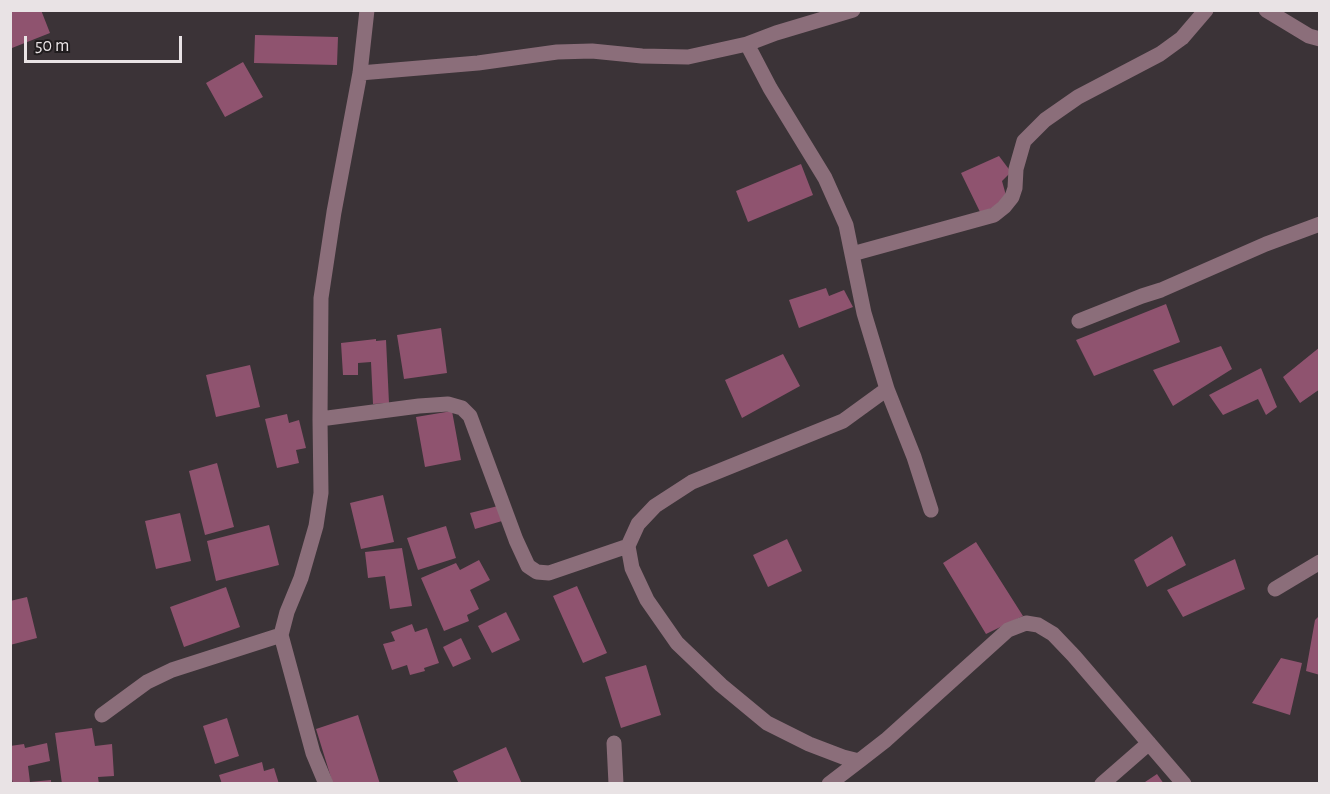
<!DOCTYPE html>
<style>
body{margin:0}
#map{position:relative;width:1330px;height:794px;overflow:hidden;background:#3b3337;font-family:"Alegreya Sans",sans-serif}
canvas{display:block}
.frame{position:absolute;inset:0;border:12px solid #e9e3e5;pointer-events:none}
.scale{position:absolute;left:24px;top:36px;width:158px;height:27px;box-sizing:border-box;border:3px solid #e9e3e5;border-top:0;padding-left:8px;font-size:18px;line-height:21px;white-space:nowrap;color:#e9e3e5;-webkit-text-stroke:4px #201c1e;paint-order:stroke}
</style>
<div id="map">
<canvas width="1330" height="794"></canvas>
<div class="frame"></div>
<div class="scale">50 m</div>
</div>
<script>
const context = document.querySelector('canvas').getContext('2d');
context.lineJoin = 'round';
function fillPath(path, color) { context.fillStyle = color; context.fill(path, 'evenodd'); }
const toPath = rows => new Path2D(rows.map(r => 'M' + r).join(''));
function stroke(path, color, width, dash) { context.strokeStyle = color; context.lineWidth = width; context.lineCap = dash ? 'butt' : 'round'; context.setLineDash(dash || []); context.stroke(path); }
const building = toPath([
 [10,10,41,10,50,33,12,48,10,44],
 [255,35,338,37,337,65,254,63],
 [243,62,263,97,225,117,206,83],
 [999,156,1011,172,1002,181,1007,199,981,214,961,173],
 [801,164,813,195,748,222,736,191],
 [826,288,829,296,844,290,853,307,799,328,789,300],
 [1166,304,1180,342,1094,376,1076,340],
 [441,328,447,373,404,379,397,335],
 [376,339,376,341,386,340,389,403,373,404,371,362,358,363,358,375,343,375,341,343],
 [1221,346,1232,369,1173,406,1153,370],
 [1320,347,1320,389,1300,403,1283,377],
 [783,354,800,386,742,418,725,380],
 [250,365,260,407,216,417,206,375],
 [1261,368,1277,407,1266,415,1258,399,1223,415,1209,395],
 [452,411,461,460,425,467,416,417],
 [287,414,289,423,299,420,306,448,296,450,299,463,277,468,265,419],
 [217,463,234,527,205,535,189,471],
 [383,495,394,542,361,549,350,503],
 [498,506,502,521,475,529,470,513],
 [180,513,191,561,156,569,145,521],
 [269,525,279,565,216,581,207,541],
 [446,526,456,558,418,570,407,538],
 [1172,536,1186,565,1147,587,1134,560],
 [787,539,802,571,768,587,753,555],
 [976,542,1023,616,986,634,943,563],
 [402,548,412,606,390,609,385,576,368,578,365,552],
 [1235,559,1245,589,1183,617,1167,590],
 [479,560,490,580,470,590,479,609,467,615,469,621,444,631,421,578,456,563,460,570],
 [577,586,607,653,583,663,553,596],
 [226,587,240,627,184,647,170,607],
 [27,597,37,638,10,645,10,601],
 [506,612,520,640,492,653,478,626],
 [1320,615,1320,675,1306,671,1315,620],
 [412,624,415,632,427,628,439,663,424,668,425,671,410,675,407,665,392,670,383,644,395,641,391,632],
 [461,638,471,659,453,667,443,647],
 [1281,658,1302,663,1290,715,1252,703],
 [646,665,661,715,621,728,605,677],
 [358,715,380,784,333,784,316,729],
 [227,718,239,756,215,764,203,726],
 [92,728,95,746,112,744,114,776,98,777,99,784,62,784,55,733],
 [47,743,50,761,28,766,30,782,51,780,51,784,13,784,10,770,10,746,24,744,25,748],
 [506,747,522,784,459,784,453,771],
 [262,762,264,771,274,768,279,784,222,784,219,775],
 [1157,774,1164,784,1142,784]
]);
const minor = toPath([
 [853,10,776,33,747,44,770,88,825,178,846,225,864,313,887,389,914,457,931,510],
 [1266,10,1309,36,1320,39],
 [360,73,478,63,557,52,592,51,642,56,688,57,747,44],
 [852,254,994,215,1004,207,1012,197,1015,188,1016,169,1024,141,1045,120,1078,97,1160,54,1182,38,1206,10],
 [1079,321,1142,296,1161,290,1266,244,1320,224],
 [887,389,843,421,692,482,655,506,638,524,628,546,632,568,647,600,677,643,721,685,767,723,809,744,843,757,859,761,886,740,1008,630,1026,623,1038,625,1053,634,1074,656,1184,784],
 [320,419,419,406,448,404,462,408,470,416,516,540,528,566,537,572,549,573,628,546],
 [1275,589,1320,562],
 [102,715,147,682,172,670,281,635],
 [614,743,616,784],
 [326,784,313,753,281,635,287,612,301,578,316,526,321,493,320,419,321,298,334,212,360,73,367,10],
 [829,784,859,761],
 [1102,784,1149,743]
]);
fillPath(building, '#8f536f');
stroke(minor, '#8b6e7a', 15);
</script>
